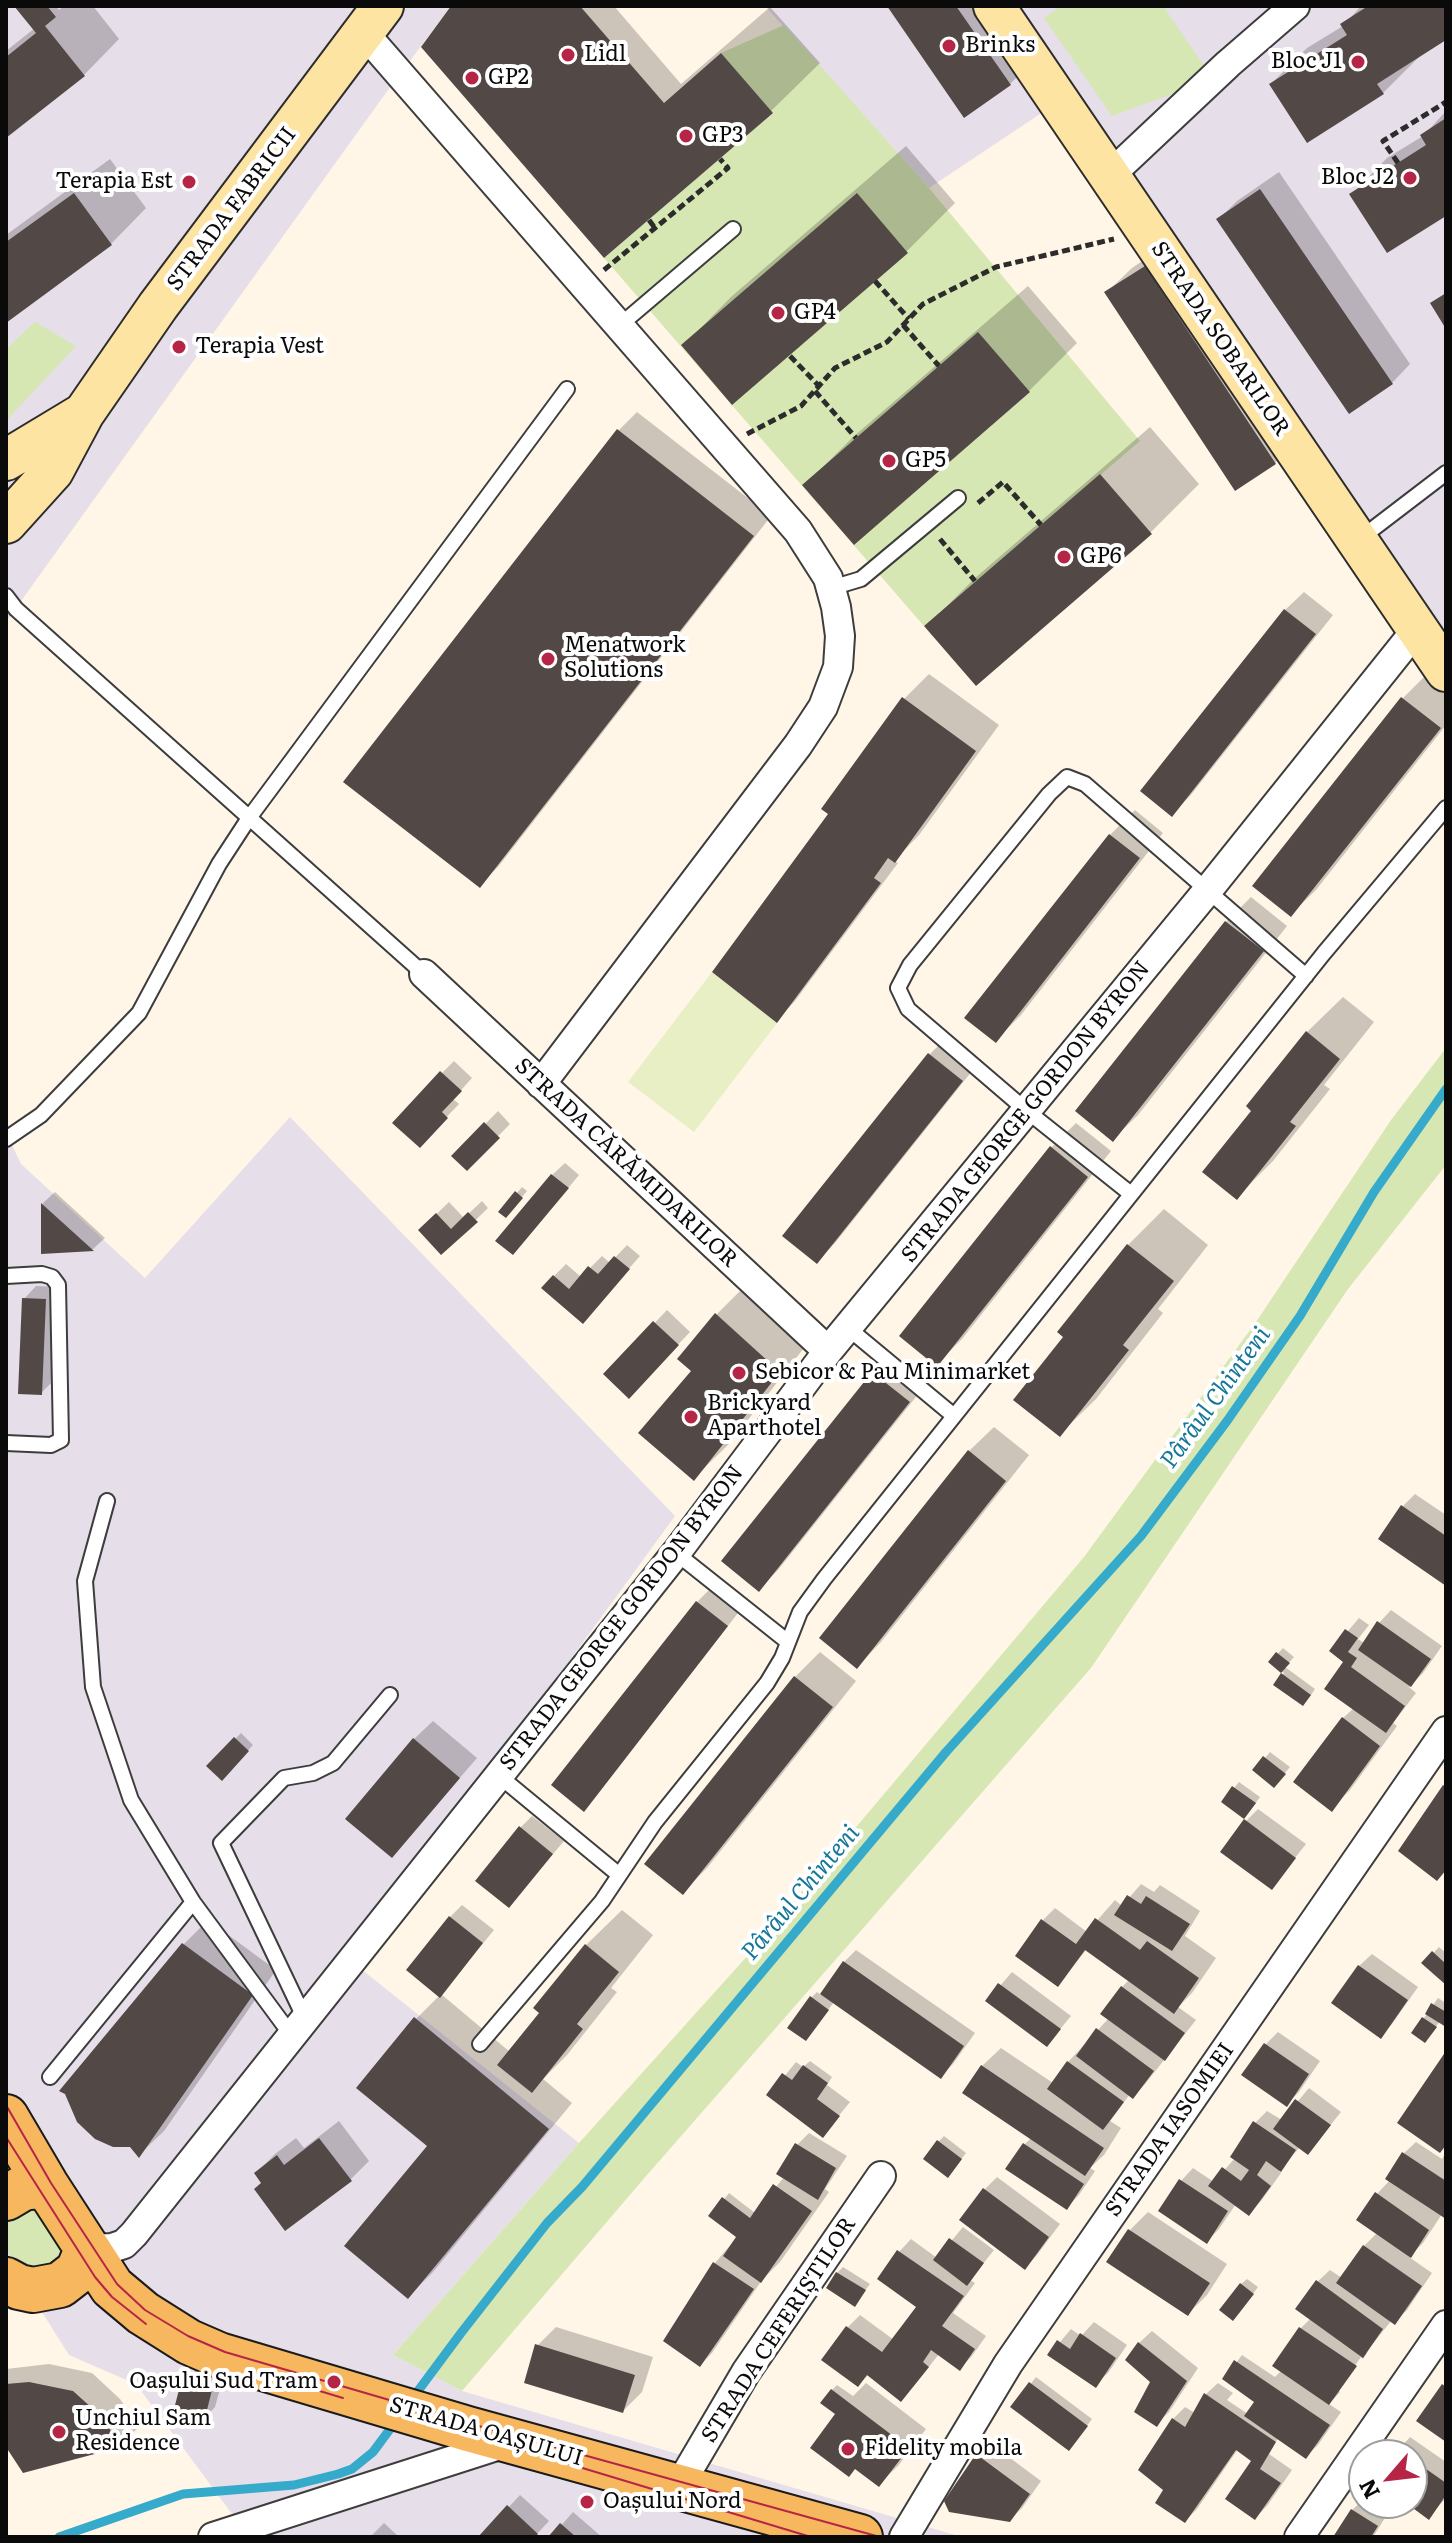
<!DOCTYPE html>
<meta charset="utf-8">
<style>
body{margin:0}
#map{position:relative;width:1452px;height:2543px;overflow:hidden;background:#fff6e7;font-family:Literata,serif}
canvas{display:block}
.frame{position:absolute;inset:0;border:8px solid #0a0a0a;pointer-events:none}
.north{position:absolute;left:1348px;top:2439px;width:80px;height:80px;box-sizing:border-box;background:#fff;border:2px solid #9d9d9d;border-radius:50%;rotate:242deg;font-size:22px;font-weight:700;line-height:32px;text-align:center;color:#0a0a0a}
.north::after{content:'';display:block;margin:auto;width:28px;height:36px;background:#b72546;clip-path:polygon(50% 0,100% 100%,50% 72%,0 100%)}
</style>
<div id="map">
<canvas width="1452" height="2543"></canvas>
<div class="frame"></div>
<div class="north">N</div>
</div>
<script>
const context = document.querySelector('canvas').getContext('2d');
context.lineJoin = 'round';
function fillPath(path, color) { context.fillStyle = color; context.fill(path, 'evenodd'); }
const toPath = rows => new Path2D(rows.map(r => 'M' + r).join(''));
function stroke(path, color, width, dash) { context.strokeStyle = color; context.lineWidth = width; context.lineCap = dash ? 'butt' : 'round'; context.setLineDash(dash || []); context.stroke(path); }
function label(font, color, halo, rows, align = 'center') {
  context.font = font + ' Literata,serif'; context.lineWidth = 8; context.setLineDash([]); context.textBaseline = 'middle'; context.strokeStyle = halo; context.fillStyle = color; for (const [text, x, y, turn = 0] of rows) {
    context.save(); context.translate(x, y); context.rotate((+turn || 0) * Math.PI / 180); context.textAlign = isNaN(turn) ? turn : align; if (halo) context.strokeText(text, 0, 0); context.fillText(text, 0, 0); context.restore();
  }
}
const industrial = toPath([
 [6,6,451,6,380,101,6,622],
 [765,6,1446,6,1446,643,1058,102,929,188],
 [290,1117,675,1516,351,1961,579,2143,393,2355,462,2391,962,2537,249,2537,136,2384,69,2355,23,2282,6,2264,6,1133,21,1164,145,1278]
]);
const green = toPath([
 [1061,6,1163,6,1213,79,1112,116,1044,18],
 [784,25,929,188,1140,441,924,626,604,258,772,113,721,53],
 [35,322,76,346,6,421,6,349],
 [1446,1048,1446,1165,1348,1289,1091,1668,647,2175,462,2391,393,2355,579,2143,749,1954,1084,1557,1256,1322,1391,1120],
 [42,2205,70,2252,65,2266,20,2269,6,2249,6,2229,12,2214]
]);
const pitch = toPath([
 [712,972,777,1023,694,1132,628,1082]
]);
const shadow = toPath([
 [17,6,56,6,59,10,64,6,93,6,119,39,84,75,6,136,6,51,35,28],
 [454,6,614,6,681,84,770,7,820,63,771,111,604,256],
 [889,6,988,6,1029,65,1010,84],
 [1361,6,1446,6,1446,38,1419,57,1383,93,1271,84,1307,48,1343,26],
 [1446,111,1446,214,1352,194,1387,158,1423,136],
 [906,146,955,203,907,251,733,403,683,346,731,297],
 [110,159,146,208,111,244,6,320,6,235],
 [1279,172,1410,364,1392,383,1218,220,1237,201],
 [1170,242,1299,438,1275,463,1107,292,1132,268],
 [1028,286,1077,343,1029,391,805,485,853,437],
 [637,412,771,516,498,867,479,885,346,781,619,430],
 [1150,427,1199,484,1151,532,976,683,927,626,975,578],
 [1304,592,1333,615,1190,796,1172,814,1285,610],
 [1428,673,1446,688,1446,725,1316,890,1291,914,1255,886,1403,698],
 [929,674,999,725,919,835,894,861,898,863,795,1001,777,1020,831,814,904,699],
 [1135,810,1163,833,1021,1015,996,1040,1110,835],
 [1251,897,1287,926,1138,1115,1113,1139,1226,922],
 [1343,997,1374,1022,1324,1085,1330,1089,1273,1161,1237,1197,1254,1110,1307,1032],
 [948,1036,980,1061,835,1243,817,1261,930,1054],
 [454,1061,472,1078,453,1099,459,1104,420,1145,442,1073],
 [498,1111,510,1124,467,1168,454,1156],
 [1076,1123,1111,1151,962,1339,937,1364,1051,1148],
 [565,1163,579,1175,525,1240,552,1175],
 [522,1187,527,1191,511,1210,517,1193],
 [55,1192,105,1238,93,1249,43,1252,43,1203],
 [482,1201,488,1208,442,1253,420,1230,449,1202,464,1218],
 [1164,1209,1208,1245,1158,1309,1163,1313,1096,1399,1060,1434,1066,1337,1128,1245],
 [627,1245,640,1256,583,1321,554,1276,566,1264,581,1277,602,1256,610,1263],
 [752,1279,814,1335,730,1443,694,1478,693,1371,680,1358,717,1314],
 [36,1286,57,1287,53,1381,41,1393,24,1299],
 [667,1310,690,1332,641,1384,606,1374],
 [892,1354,927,1383,778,1570,759,1589,724,1561,873,1373],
 [994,1427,1029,1455,881,1642,857,1667,969,1451],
 [1415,1494,1446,1515,1446,1583,1381,1538,1403,1506],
 [709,1590,738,1613,595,1797,583,1809,697,1602],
 [1391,1610,1442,1646,1423,1673,1409,1687,1416,1693,1393,1723,1397,1726,1350,1790,1331,1809,1343,1718,1354,1708,1346,1661,1331,1651,1359,1618,1369,1625,1358,1639,1364,1643,1379,1623],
 [1283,1648,1294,1657,1285,1667,1315,1689,1309,1698,1276,1684,1284,1673,1270,1662],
 [820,1652,856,1681,707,1868,683,1892,795,1677],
 [433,1721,477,1758,392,1856,414,1739],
 [241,1733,253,1745,222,1778,209,1766],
 [1270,1752,1290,1767,1279,1780,1255,1770],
 [1239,1782,1260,1797,1245,1818,1234,1788],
 [1258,1809,1306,1844,1272,1887,1246,1821],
 [532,1816,564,1841,509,1906,520,1828],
 [1141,1884,1154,1892,1160,1885,1200,1911,1185,1936,1216,1958,1192,1993,1178,2007,1196,2020,1145,2084,1133,2096,1130,2094,1110,2121,1121,2128,1104,2155,1090,2168,1095,2171,1079,2195,1066,2208,1025,2144,1032,2137,982,2066,1001,2048,1053,2083,1068,2062,1109,2018,1122,1987,1129,1980,1087,1949,1058,1984,1043,1920,1055,1908,1087,1932,1115,1900,1122,1906],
 [462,1905,494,1930,441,1994,510,2052,542,2012,586,1945,622,1910,653,1935,611,1988,617,1992,567,2055,543,2079,572,2103,433,2272,408,2297,430,2146,416,2019,440,1995,450,1917],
 [208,1920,276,1970,164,2131,139,2155,131,2145,62,2090,184,1944],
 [1439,1947,1446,1953,1446,1983,1424,1963],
 [856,1950,975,2033,953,2064,941,2076,834,2002,811,2033,790,2027,812,1997,817,1992,821,1995,844,1962],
 [1372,1954,1418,1987,1392,2024,1380,2036,1359,1966],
 [1012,1972,1071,2016,1047,2045,987,2001],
 [1438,1998,1446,2003,1446,2025,1440,2021,1430,2035,1424,2018],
 [1278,2032,1320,2061,1299,2092,1286,2105,1244,2075,1266,2044],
 [810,2061,832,2077,827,2085,850,2102,823,2135,769,2095,796,2062,803,2067],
 [1309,2088,1341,2112,1308,2153,1300,2147,1279,2171,1281,2173,1261,2201,1249,2213,1236,2204,1219,2229,1207,2241,1181,2181,1193,2168,1214,2182,1235,2158,1255,2123,1267,2111,1282,2120],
 [339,2121,369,2161,350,2180,263,2182,256,2173,275,2154,296,2138,304,2148],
 [809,2133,847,2156,825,2189,829,2192,780,2262,762,2280,712,2353,700,2365,715,2263,744,2229,711,2216,729,2193,755,2213,784,2177,797,2145],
 [944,2136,966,2153,953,2170,938,2142],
 [1416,2142,1442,2159,1446,2152,1446,2217,1442,2214,1423,2243,1409,2257,1432,2273,1407,2310,1395,2322,1392,2320,1366,2352,1367,2353,1363,2359,1361,2357,1338,2390,1340,2392,1329,2404,1341,2412,1318,2445,1305,2457,1278,2438,1269,2454,1292,2470,1267,2506,1255,2518,1254,2461,1238,2449,1197,2509,1185,2521,1166,2490,1173,2419,1185,2407,1195,2413,1205,2395,1218,2383,1233,2393,1227,2400,1248,2414,1256,2401,1224,2379,1242,2355,1275,2377,1282,2370,1275,2365,1301,2328,1311,2318,1317,2282,1330,2270,1342,2278,1364,2246,1378,2232,1377,2194,1390,2180,1403,2154],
 [997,2177,1060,2224,1037,2255,1025,2267,985,2189],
 [1148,2212,1227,2264,1207,2295,1188,2314,1130,2230],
 [963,2227,994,2250,970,2280,975,2283,953,2313,986,2336,972,2356,960,2368,939,2354,913,2387,869,2374,858,2385,848,2327,860,2315,894,2340,919,2307,899,2252,911,2239,937,2258],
 [843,2267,870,2284,855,2304,837,2273],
 [1247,2279,1258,2287,1239,2313,1241,2284],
 [1094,2322,1127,2345,1108,2373,1095,2385,1050,2354,1071,2329,1081,2336],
 [556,2327,653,2357,642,2392,623,2411,537,2346],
 [1152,2331,1198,2368,1169,2412,1156,2425,1152,2382,1139,2343],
 [49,2364,92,2373,120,2399,139,2427,120,2445,24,2471,6,2443,6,2369],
 [195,2371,223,2378,215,2407,203,2420,183,2383],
 [1036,2377,1092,2419,1074,2443,1013,2407],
 [866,2383,926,2429,898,2466,879,2484,843,2407,832,2390,837,2385,853,2396],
 [1410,2437,1446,2462,1446,2498,1429,2517,1409,2503,1412,2503,1412,2455,1394,2455],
 [990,2443,1041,2481,1022,2508,1010,2520,978,2455],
 [520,2495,549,2521,534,2537,481,2537],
 [1364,2499,1364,2503,1372,2503,1388,2513,1373,2537,1335,2537,1352,2510],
 [573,2512,602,2537,551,2537],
 [384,2523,399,2537,370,2537]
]);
const stream = toPath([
 [412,2399,461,2333,547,2223,582,2187,946,1752,1141,1536,1227,1421,1300,1316,1374,1192,1446,1089],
 [59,2537,183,2494,294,2485,338,2474,352,2469,373,2452,396,2421]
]);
const building = toPath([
 [14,6,47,6,56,17,45,26,85,76,6,138,6,57,36,33],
 [451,6,580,6,664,103,721,53,773,113,604,258,421,47],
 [887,6,956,6,1011,85,964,118],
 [1368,6,1446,6,1446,40,1377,84,1384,94,1307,143,1269,84,1347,35,1340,24],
 [1446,118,1446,216,1387,253,1349,194,1426,145,1420,135],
 [1260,189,1393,384,1349,414,1216,219],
 [74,193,112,245,6,323,6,242],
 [857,193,908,253,732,405,681,345],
 [1145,266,1276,464,1235,491,1104,292],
 [1446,293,1446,329,1430,303],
 [978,332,1030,392,854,545,802,485],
 [617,429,754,536,480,888,343,782],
 [1100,474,1152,534,976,686,924,626],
 [1284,609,1316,634,1172,817,1140,791],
 [902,697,976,751,895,863,888,858,874,878,881,883,777,1023,712,972,828,814,821,809],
 [1401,697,1441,728,1291,917,1252,886],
 [1109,834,1140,858,996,1043,964,1018],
 [1225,921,1264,951,1113,1142,1075,1111],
 [1306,1031,1340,1059,1290,1122,1296,1126,1237,1200,1202,1172,1251,1111,1246,1106],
 [928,1053,963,1081,817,1264,782,1236],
 [440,1071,462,1091,442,1112,448,1118,420,1148,392,1123],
 [484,1122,500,1138,467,1171,451,1156],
 [1050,1146,1088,1177,937,1367,899,1336],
 [551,1174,569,1188,513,1255,495,1241],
 [515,1191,523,1198,506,1218,498,1212],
 [41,1203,94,1251,41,1254],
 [468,1212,478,1222,441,1255,418,1230,436,1213,451,1229],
 [1127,1244,1174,1281,1123,1345,1129,1350,1060,1437,1013,1400,1063,1337,1057,1332],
 [614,1256,630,1269,583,1324,541,1288,553,1275,569,1289,588,1266,598,1274],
 [22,1298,46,1299,42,1395,18,1394],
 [715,1313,780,1372,694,1481,638,1433,691,1371,677,1359],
 [653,1321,679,1345,629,1399,603,1374],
 [872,1372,910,1402,759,1592,721,1561],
 [968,1450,1006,1481,857,1669,819,1638],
 [1401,1505,1446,1536,1446,1586,1378,1539],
 [696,1601,728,1626,584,1812,551,1785],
 [1377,1621,1431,1659,1411,1687,1358,1650],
 [1345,1629,1358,1638,1348,1652,1357,1658,1351,1667,1405,1706,1386,1733,1324,1689,1343,1662,1329,1651],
 [1276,1652,1290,1663,1281,1673,1268,1662],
 [1281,1673,1311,1695,1303,1706,1273,1685],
 [794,1676,833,1707,683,1895,644,1864],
 [1342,1717,1380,1746,1332,1812,1293,1782],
 [234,1737,249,1751,222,1781,206,1766],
 [413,1738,460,1778,392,1858,345,1819],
 [1263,1756,1286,1774,1274,1788,1252,1770],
 [1443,1785,1446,1787,1446,1870,1437,1881,1398,1851],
 [1232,1786,1256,1803,1244,1819,1296,1858,1272,1890,1220,1852,1244,1819,1221,1802],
 [519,1826,553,1854,509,1908,475,1881],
 [1127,1895,1141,1904,1146,1896,1190,1924,1172,1951,1114,1915],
 [449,1916,483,1943,440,1998,406,1970],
 [1095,1918,1140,1950,1147,1941,1199,1978,1174,2014,1085,1950,1058,1987,1015,1956,1041,1919,1076,1944],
 [182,1943,253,1995,139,2158,130,2147,113,2147,95,2139,77,2122,65,2094,59,2091],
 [585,1944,619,1972,577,2024,583,2029,532,2093,497,2065,539,2013,533,2008],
 [1432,1951,1446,1964,1446,1985,1421,1963],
 [843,1961,964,2046,941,2079,820,1994],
 [1358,1965,1408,2000,1381,2039,1331,2003],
 [998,1983,1061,2029,1047,2047,985,2001],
 [1121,1986,1185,2033,1165,2061,1100,2014],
 [810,1996,829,2010,806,2041,787,2028],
 [1431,2003,1446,2012,1446,2027,1425,2014],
 [414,2017,549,2129,408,2299,344,2246,427,2146,356,2088],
 [1422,2017,1437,2027,1425,2043,1411,2033],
 [1096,2028,1154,2071,1133,2099,1076,2056],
 [1264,2043,1309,2074,1287,2107,1241,2075],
 [1446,2051,1446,2145,1440,2153,1397,2123],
 [1067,2061,1124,2102,1103,2130,1047,2089],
 [803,2065,828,2083,817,2099,840,2116,823,2138,766,2095,782,2073,792,2080],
 [981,2065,1104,2148,1085,2176,962,2093],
 [1295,2099,1331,2125,1308,2155,1273,2129],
 [1253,2121,1296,2150,1281,2172,1266,2161,1257,2175,1271,2186,1249,2216,1208,2186,1222,2167,1241,2181,1249,2170,1230,2157],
 [319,2138,352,2181,285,2231,254,2189,261,2183,254,2173,277,2155,284,2165],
 [937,2140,962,2159,948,2178,923,2159],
 [795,2143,836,2168,818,2200,776,2174],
 [1023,2143,1084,2184,1067,2210,1005,2169],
 [1402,2152,1446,2181,1446,2219,1385,2179],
 [1179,2179,1228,2211,1207,2244,1158,2211],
 [773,2184,812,2211,761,2283,723,2256,736,2237,708,2216,722,2197,750,2218],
 [983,2188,1049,2237,1025,2270,959,2220],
 [1375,2192,1429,2230,1411,2258,1356,2220],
 [1128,2229,1210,2283,1188,2316,1106,2262],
 [949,2238,984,2263,967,2286,933,2260],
 [1363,2245,1422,2286,1395,2325,1336,2283],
 [897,2250,964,2296,942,2326,975,2349,960,2371,931,2350,923,2362,929,2367,901,2402,867,2375,858,2387,821,2360,846,2326,882,2352,916,2307,877,2279],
 [713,2262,754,2289,700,2367,663,2341],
 [836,2272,866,2290,855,2307,826,2288],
 [1316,2280,1383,2329,1363,2358,1295,2309],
 [1240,2283,1254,2294,1233,2321,1219,2310],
 [1299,2327,1357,2366,1329,2405,1272,2366],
 [1080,2333,1116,2358,1096,2388,1047,2355,1057,2340,1070,2349],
 [1138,2342,1187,2381,1157,2427,1134,2412,1150,2382,1125,2360],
 [535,2344,635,2375,623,2413,524,2383],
 [1234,2360,1330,2425,1306,2459,1244,2416,1254,2402,1222,2379],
 [29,2382,73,2391,102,2417,121,2447,23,2473,6,2447,6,2384],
 [181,2382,212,2390,204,2422,173,2413],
 [1029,2382,1088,2426,1069,2451,1010,2407],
 [1442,2384,1446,2387,1446,2442,1416,2421],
 [831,2389,909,2448,879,2487,855,2469,849,2477,810,2448,835,2414,820,2403],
 [1204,2393,1276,2442,1260,2469,1281,2483,1255,2520,1225,2499,1251,2461,1236,2450,1185,2523,1155,2503,1163,2490,1138,2470,1172,2418,1185,2427],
 [976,2454,1030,2494,1010,2522,949,2512,944,2501],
 [1412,2459,1446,2483,1446,2495,1429,2520,1406,2503,1412,2503],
 [507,2505,538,2534,535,2537,478,2537],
 [1351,2509,1378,2526,1371,2537,1333,2537],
 [560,2523,576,2537,548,2537]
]);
const path = toPath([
 [1398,163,1383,141,1446,102],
 [649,220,655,228],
 [604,270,728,168,720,159],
 [875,281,909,319],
 [903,325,939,366],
 [790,356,819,386],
 [815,391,856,438],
 [747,434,801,406,835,368,887,342,923,304,996,267,1114,239],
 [978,503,1003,482,1041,525],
 [940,539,975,581]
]);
const lane = toPath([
 [619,326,733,229],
 [1361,538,1446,473],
 [831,588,861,579,958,498],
 [6,596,16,609,424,974],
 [6,1139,41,1115,139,1013,219,864,249,818,567,389],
 [1131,1194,1027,1111,908,1009,898,988,910,965,1049,794,1067,777,1085,784,1306,976],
 [6,1276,42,1274,52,1277,58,1285,61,1440,51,1445,6,1443],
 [848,1328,954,1416],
 [107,1501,85,1581,93,1687,131,1800,193,1902,292,2036],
 [676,1553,788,1642],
 [498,1775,618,1874],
 [305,2019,221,1843,284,1778,313,1773,333,1763,390,1695],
 [480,2044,602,1901,655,1822,767,1683,782,1658,800,1612,824,1579,1324,953,1446,808],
 [50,2077,193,1902]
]);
const street = toPath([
 [364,33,798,531,828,578,836,607,840,636,838,667,823,707,798,745,541,1084],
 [1109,176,1228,64,1295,6],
 [424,974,828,1351],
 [87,2249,112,2248,124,2244,134,2234,676,1553,828,1351,1208,890,1417,629],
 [679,2486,746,2372,881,2176],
 [213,2537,509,2442],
 [904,2537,1008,2364,1446,1731],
 [1299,2537,1446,2325]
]);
const secondary = toPath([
 [994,6,1446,671],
 [6,460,84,413],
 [6,523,53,471,84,413,158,306,383,6]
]);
const primary = toPath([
 [6,2117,46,2185,112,2287,143,2313,189,2342,219,2355,468,2429,860,2537],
 [6,2198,23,2188,46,2185],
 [6,2280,19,2287,33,2290,60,2285,78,2271,87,2249]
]);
const tram = toPath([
 [6,2105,51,2183,117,2284,145,2310,188,2336,225,2352,475,2425,880,2537],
 [6,2137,95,2277,112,2297,146,2324],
 [263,2374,343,2398],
 [493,2441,811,2537]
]);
const markers = [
 [949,46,8,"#b72546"],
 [568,55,8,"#b72546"],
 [1358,62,8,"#b72546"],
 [472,78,8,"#b72546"],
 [686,136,8,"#b72546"],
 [1410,178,8,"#b72546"],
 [189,182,8,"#b72546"],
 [778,313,8,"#b72546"],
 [179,347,8,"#b72546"],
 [889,461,8,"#b72546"],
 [1064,557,8,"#b72546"],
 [548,659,8,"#b72546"],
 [739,1373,8,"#b72546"],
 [691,1417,8,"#b72546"],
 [334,2382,8,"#b72546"],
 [59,2432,8,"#b72546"],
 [848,2449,8,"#b72546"],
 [587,2502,8,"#b72546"]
];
const poiNames = [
 ["Brinks",965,46],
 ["Lidl",584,55],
 ["Bloc J1",1342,62,"right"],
 ["GP2",488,78],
 ["GP3",702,136],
 ["Bloc J2",1394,178,"right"],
 ["Terapia Est",173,182,"right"],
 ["GP4",794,313],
 ["Terapia Vest",195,347],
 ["GP5",905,461],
 ["GP6",1080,557],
 ["Menatwork",564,646],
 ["Solutions",564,671],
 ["Sebicor & Pau Minimarket",755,1373],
 ["Brickyard",707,1404],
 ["Aparthotel",707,1429],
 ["Oașului Sud Tram",318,2382,"right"],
 ["Unchiul Sam",75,2419],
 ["Residence",75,2444],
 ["Fidelity mobila",864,2449],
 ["Oașului Nord",603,2502]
];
const streetNames = [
 ["STRADA FABRICII",232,209,-53],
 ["STRADA SOBARILOR",1220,339,56],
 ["STRADA GEORGE GORDON BYRON",1026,1112,-51],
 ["STRADA CĂRĂMIDARILOR",626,1163,43],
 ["STRADA GEORGE GORDON BYRON",622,1618,-52],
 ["STRADA IASOMIEI",1170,2130,-55],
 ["STRADA CEFERIȘTILOR",779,2330,-57],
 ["STRADA OAȘULUI",486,2432,16]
];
const waterNames = [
 ["Pârâul Chinteni",1216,1398,-54],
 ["Pârâul Chinteni",801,1893,-50]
];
fillPath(industrial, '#e6dee9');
fillPath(green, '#d7e7b3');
fillPath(pitch, '#e8efc4');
fillPath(shadow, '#0003');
stroke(stream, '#35aacb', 9);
fillPath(building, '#524947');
stroke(lane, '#3d3d3d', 18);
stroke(street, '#3d3d3d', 32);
stroke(secondary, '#2c2c2c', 44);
stroke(primary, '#1b1b1b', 48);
stroke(path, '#2c2c2c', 5, [8, 4]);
stroke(lane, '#fff', 14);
stroke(street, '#fff', 28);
stroke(secondary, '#fee4a3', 40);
stroke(primary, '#f7b75f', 44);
stroke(tram, '#b72546', 2);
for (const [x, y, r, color] of markers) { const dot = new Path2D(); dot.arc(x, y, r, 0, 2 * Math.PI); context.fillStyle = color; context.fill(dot); stroke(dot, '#fff', 3); }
label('22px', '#0a0a0a', '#fff', poiNames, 'left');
label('22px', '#0a0a0a', '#fff', streetNames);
label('italic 24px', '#167799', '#fff', waterNames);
</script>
